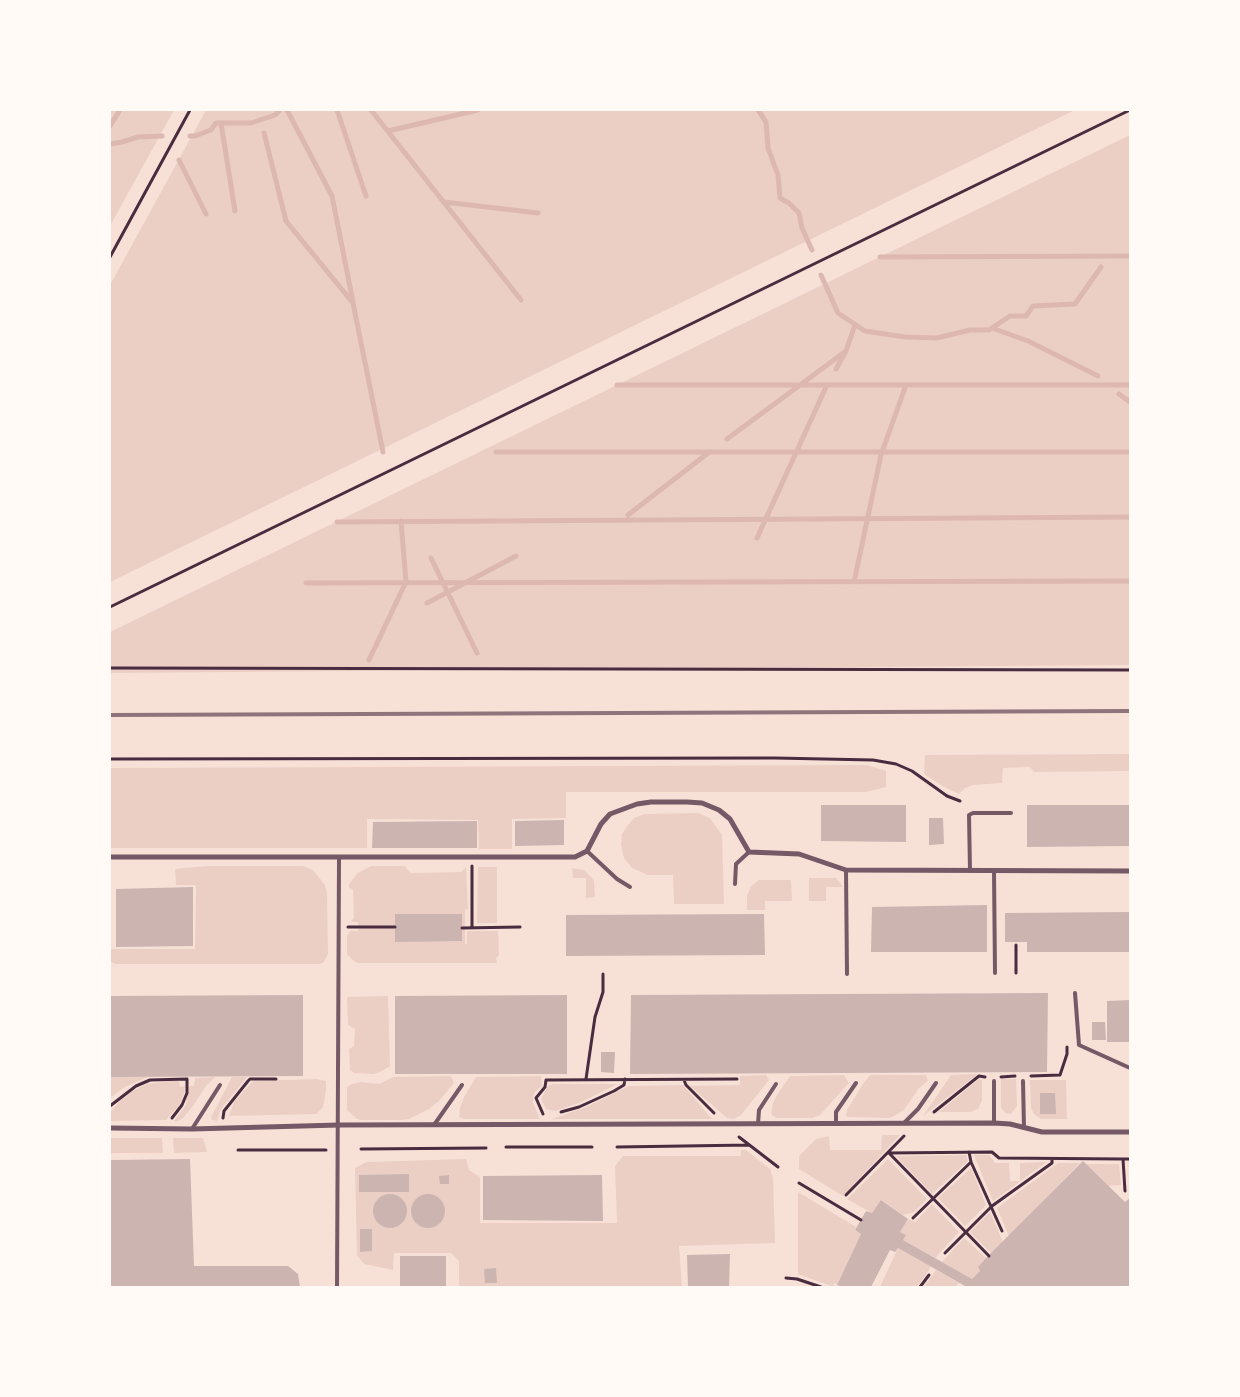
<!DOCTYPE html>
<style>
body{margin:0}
#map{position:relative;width:1240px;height:1397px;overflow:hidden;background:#f7e1d7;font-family:"Sofia Sans Condensed",sans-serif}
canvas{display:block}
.frame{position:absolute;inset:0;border:111px solid #fffaf5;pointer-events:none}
</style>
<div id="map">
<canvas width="1240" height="1397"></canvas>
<div class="frame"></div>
</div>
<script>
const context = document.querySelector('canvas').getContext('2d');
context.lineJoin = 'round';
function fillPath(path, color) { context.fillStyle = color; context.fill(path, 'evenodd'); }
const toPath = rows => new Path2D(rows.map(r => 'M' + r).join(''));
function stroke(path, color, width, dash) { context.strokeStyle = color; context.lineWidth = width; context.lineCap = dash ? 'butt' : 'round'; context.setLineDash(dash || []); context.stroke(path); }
const green = toPath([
 [110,110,174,110,110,226],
 [206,110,1075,110,110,582,110,285],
 [1130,135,1130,665,110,673,110,632],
 [1130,754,1130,771,1034,772,1030,767,1003,768,1002,783,973,785,965,788,959,794,944,787,924,774,925,755],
 [867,765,886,771,886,787,866,792,566,792,566,818,512,819,512,849,479,849,478,820,367,819,367,848,110,848,110,768],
 [698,813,710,818,722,835,724,904,674,904,673,875,648,875,632,868,624,858,621,845,622,834,628,825,634,818,644,814],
 [206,866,303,866,313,870,325,885,327,893,328,954,324,962,320,964,115,964,110,961,110,949,195,949,196,885,176,885,175,869],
 [371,866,405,866,410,873,461,872,466,867,468,909,465,910,465,944,467,944,467,931,498,931,499,955,496,958,497,963,358,963,354,961,347,954,347,936,350,931,358,931,358,922,351,922,354,917,353,890,349,887,349,884,358,873],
 [478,867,497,867,497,923,477,923],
 [572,868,584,870,591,877,594,881,595,897,586,898,586,878,573,878],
 [809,878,836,878,843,887,826,887,826,901,809,901],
 [759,880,791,880,792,901,765,901,765,910,747,910,747,896,751,886],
 [388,996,390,1066,382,1071,374,1074,354,1073,350,1070,349,1049,354,1046,355,1029,348,1025,347,997],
 [978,1074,923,1116,951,1075],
 [766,1075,769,1080,741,1115,734,1119,727,1118,690,1086,740,1085,740,1076],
 [844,1075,849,1083,820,1115,812,1118,776,1118,771,1114,773,1103,777,1095,790,1076],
 [870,1075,926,1075,928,1081,919,1088,904,1110,894,1116,890,1118,847,1117,846,1115,847,1110,863,1084],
 [451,1076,454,1083,439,1101,429,1109,409,1119,401,1120,362,1120,357,1119,347,1110,347,1087,352,1084,361,1082,379,1084,393,1077],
 [541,1076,542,1086,535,1092,533,1097,533,1103,540,1119,464,1119,459,1117,460,1108,464,1097,476,1077],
 [110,1077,148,1077,125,1087,110,1098],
 [215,1077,206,1086,193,1106,183,1118,176,1122,174,1121,186,1105,189,1086,194,1086,195,1078],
 [232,1077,247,1077,221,1109,217,1121,212,1120,211,1117],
 [317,1079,326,1081,326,1091,323,1107,316,1114,229,1116,234,1102,253,1081],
 [979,1079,982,1080,982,1100,978,1109,971,1112,939,1112],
 [1001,1079,1016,1079,1017,1106,1011,1114,1005,1113,1001,1107],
 [179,1080,180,1087,185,1086,184,1094,179,1106,166,1120,110,1121,111,1111,121,1100,133,1091,147,1084],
 [1030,1080,1066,1080,1067,1119,1041,1119,1034,1114,1031,1108],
 [552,1084,618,1084,579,1103,555,1111,546,1109,541,1099,548,1086],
 [683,1085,712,1119,552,1119,586,1107,629,1086],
 [882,1135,900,1135,843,1196,799,1169,799,1156,816,1139,829,1136,830,1150,881,1150],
 [110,1138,162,1138,163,1153,110,1153],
 [173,1138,203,1138,207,1152,174,1153],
 [741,1150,746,1150,770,1169,773,1178,775,1243,679,1246,682,1287,459,1287,459,1261,451,1253,394,1253,393,1270,364,1264,357,1255,355,1168,366,1162,466,1159,469,1170,480,1177,480,1223,617,1223,615,1166,623,1156,741,1156],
 [966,1155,968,1161,932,1194,896,1156],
 [974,1155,989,1155,995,1163,1009,1163,1010,1181,1020,1181,1020,1163,1047,1162,993,1201],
 [888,1159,927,1199,914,1212,903,1215,882,1200,872,1213,847,1199],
 [1058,1163,1080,1163,1009,1236,997,1208],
 [1086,1164,1119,1164,1121,1185,1108,1186],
 [971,1168,986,1205,965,1226,938,1198],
 [798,1192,856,1227,855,1230,861,1234,837,1285,834,1283,834,1287,798,1274],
 [932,1204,959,1232,935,1258,903,1240,906,1235,900,1232,908,1219,915,1222],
 [990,1212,1003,1242,991,1253,970,1232],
 [964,1238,986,1258,978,1267,980,1271,972,1279,942,1262],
 [898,1248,931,1267,917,1287,880,1287],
 [936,1270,959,1283,955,1287,924,1287]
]);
const stream = toPath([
 [287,110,332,196,353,302],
 [337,110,366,196],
 [371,110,521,300],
 [758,110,766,122,768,148,778,175,780,198,789,203,799,213,802,228,812,250],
 [221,123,235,211],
 [110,126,120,110],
 [388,131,478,110],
 [264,133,286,221,353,303,383,452],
 [190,136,195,136,211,130,216,123,251,123,275,115,280,110],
 [110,144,122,142,138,137,162,136],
 [179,160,206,214],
 [444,202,538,213],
 [880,257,1130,256],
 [821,275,838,313,865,331,905,337,937,338,970,330,989,330,1010,316,1026,316,1033,306,1075,304,1101,267],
 [992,328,1028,341,1098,376],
 [836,369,846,351,855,325],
 [617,385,1130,385],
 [1119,394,1130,402],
 [727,439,846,351],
 [496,452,1130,452],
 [628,515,708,453],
 [337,522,1130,517],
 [757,538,827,385],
 [431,558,477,653],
 [854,582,881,455,906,385],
 [306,583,1130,581],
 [427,603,516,556],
 [369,660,406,582,401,521]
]);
const building = toPath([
 [821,805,906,805,906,842,821,841],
 [1027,805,1130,805,1130,846,1027,847],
 [929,818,943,818,944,844,929,845],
 [564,820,564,845,515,846,515,821],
 [477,821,477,848,372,848,373,822],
 [193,887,193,946,116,947,116,889],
 [987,905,987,952,871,952,872,907],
 [1130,912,1130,952,1027,952,1027,942,1005,942,1005,913],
 [395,914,462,914,462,941,395,942],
 [764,914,765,955,566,956,566,915],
 [1048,993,1047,1072,630,1074,631,995],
 [303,995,303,1076,110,1077,110,996],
 [567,995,567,1074,395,1074,395,996],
 [1130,1000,1130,1042,1107,1042,1107,1001],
 [1092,1022,1105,1022,1106,1040,1092,1040],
 [601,1052,615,1052,614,1073,601,1072],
 [1040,1093,1055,1093,1056,1114,1040,1114],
 [190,1159,194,1266,288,1266,298,1274,300,1287,110,1287,110,1160],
 [1083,1161,1125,1202,1130,1198,1130,1287,964,1287,965,1286,898,1248,895,1252,890,1250,871,1287,843,1287,837,1285,861,1234,855,1230,866,1211,872,1213,881,1200,908,1219,900,1232,906,1235,903,1240,972,1279,980,1271,978,1267,986,1258],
 [409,1174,409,1192,359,1192,359,1175],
 [449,1175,449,1184,440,1184,439,1176],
 [602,1175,603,1221,483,1220,483,1176],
 '411 1211a17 17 0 1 1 34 0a17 17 0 1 1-34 0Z',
 '373 1211a17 17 0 1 1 34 0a17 17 0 1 1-34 0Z',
 [360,1229,372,1229,372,1251,360,1252],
 [730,1254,729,1287,688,1287,687,1255],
 [400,1256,446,1256,446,1287,400,1287],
 [496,1268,497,1283,485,1283,484,1269]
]);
const path = toPath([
 [110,257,190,110],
 [110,607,1130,110],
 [110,668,1130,670],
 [110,759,775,758,873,760,896,764,912,771,947,796,960,801],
 [348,927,395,927],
 [462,928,520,927],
 [472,928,472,866],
 [1016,973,1016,945],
 [1031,1076,1060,1075,1067,1054,1067,1047],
 [1001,1077,1015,1076],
 [586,1079,595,1017,603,992,603,974],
 [684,1080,686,1085,714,1113],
 [110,1106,136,1086,150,1080,187,1079,187,1093,182,1105,172,1118],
 [561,1112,579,1107,614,1091,624,1085,625,1079],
 [934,1112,979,1076,985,1077],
 [543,1114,536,1098,545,1087,546,1080,737,1079],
 [223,1118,224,1111,248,1081,250,1079,276,1079],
 [739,1137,778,1167],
 [506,1147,592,1147],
 [617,1147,749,1145],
 [361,1149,486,1148],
 [238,1150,326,1150],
 [969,1152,971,1162],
 [888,1153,992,1152,999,1158,1123,1159],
 [889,1153,989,1256],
 [799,1183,861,1220],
 [1125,1191,1123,1159,1130,1159],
 [846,1195,904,1136],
 [913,1218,971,1162,1002,1231],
 [945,1253,992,1206,1052,1163,1052,1159],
 [786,1278,797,1279,821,1287],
 [920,1287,929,1275]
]);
const service = toPath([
 [587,851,617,879,630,887],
 [846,870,847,974],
 [970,871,969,815,973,813,1011,813],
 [994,871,995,973],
 [735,884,736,864,749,852],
 [1075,993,1079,1045,1130,1068],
 [994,1081,994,1123],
 [1023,1081,1024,1128],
 [904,1123,918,1109,936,1083],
 [758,1124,759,1110,776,1084],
 [836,1124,836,1112,856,1083],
 [434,1125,462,1085],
 [192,1129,220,1085],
 [337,1287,339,857]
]);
const minor = toPath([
 [110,857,575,857,587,851,601,824,610,814,637,804,651,802,687,802,702,803,719,810,730,819,749,852,799,854,846,870,1130,871],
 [110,1128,192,1129,339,1125,994,1123,1010,1124,1042,1132,1130,1132]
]);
const rail = toPath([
 [110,715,1130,711]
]);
fillPath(green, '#ebcfc5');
stroke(stream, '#dcb8b0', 5);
fillPath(building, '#ccb4b1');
stroke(path, '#4a2c40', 3);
stroke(service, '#755966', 4);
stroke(minor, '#755966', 5);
stroke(rail, '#8f747c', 4);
</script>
